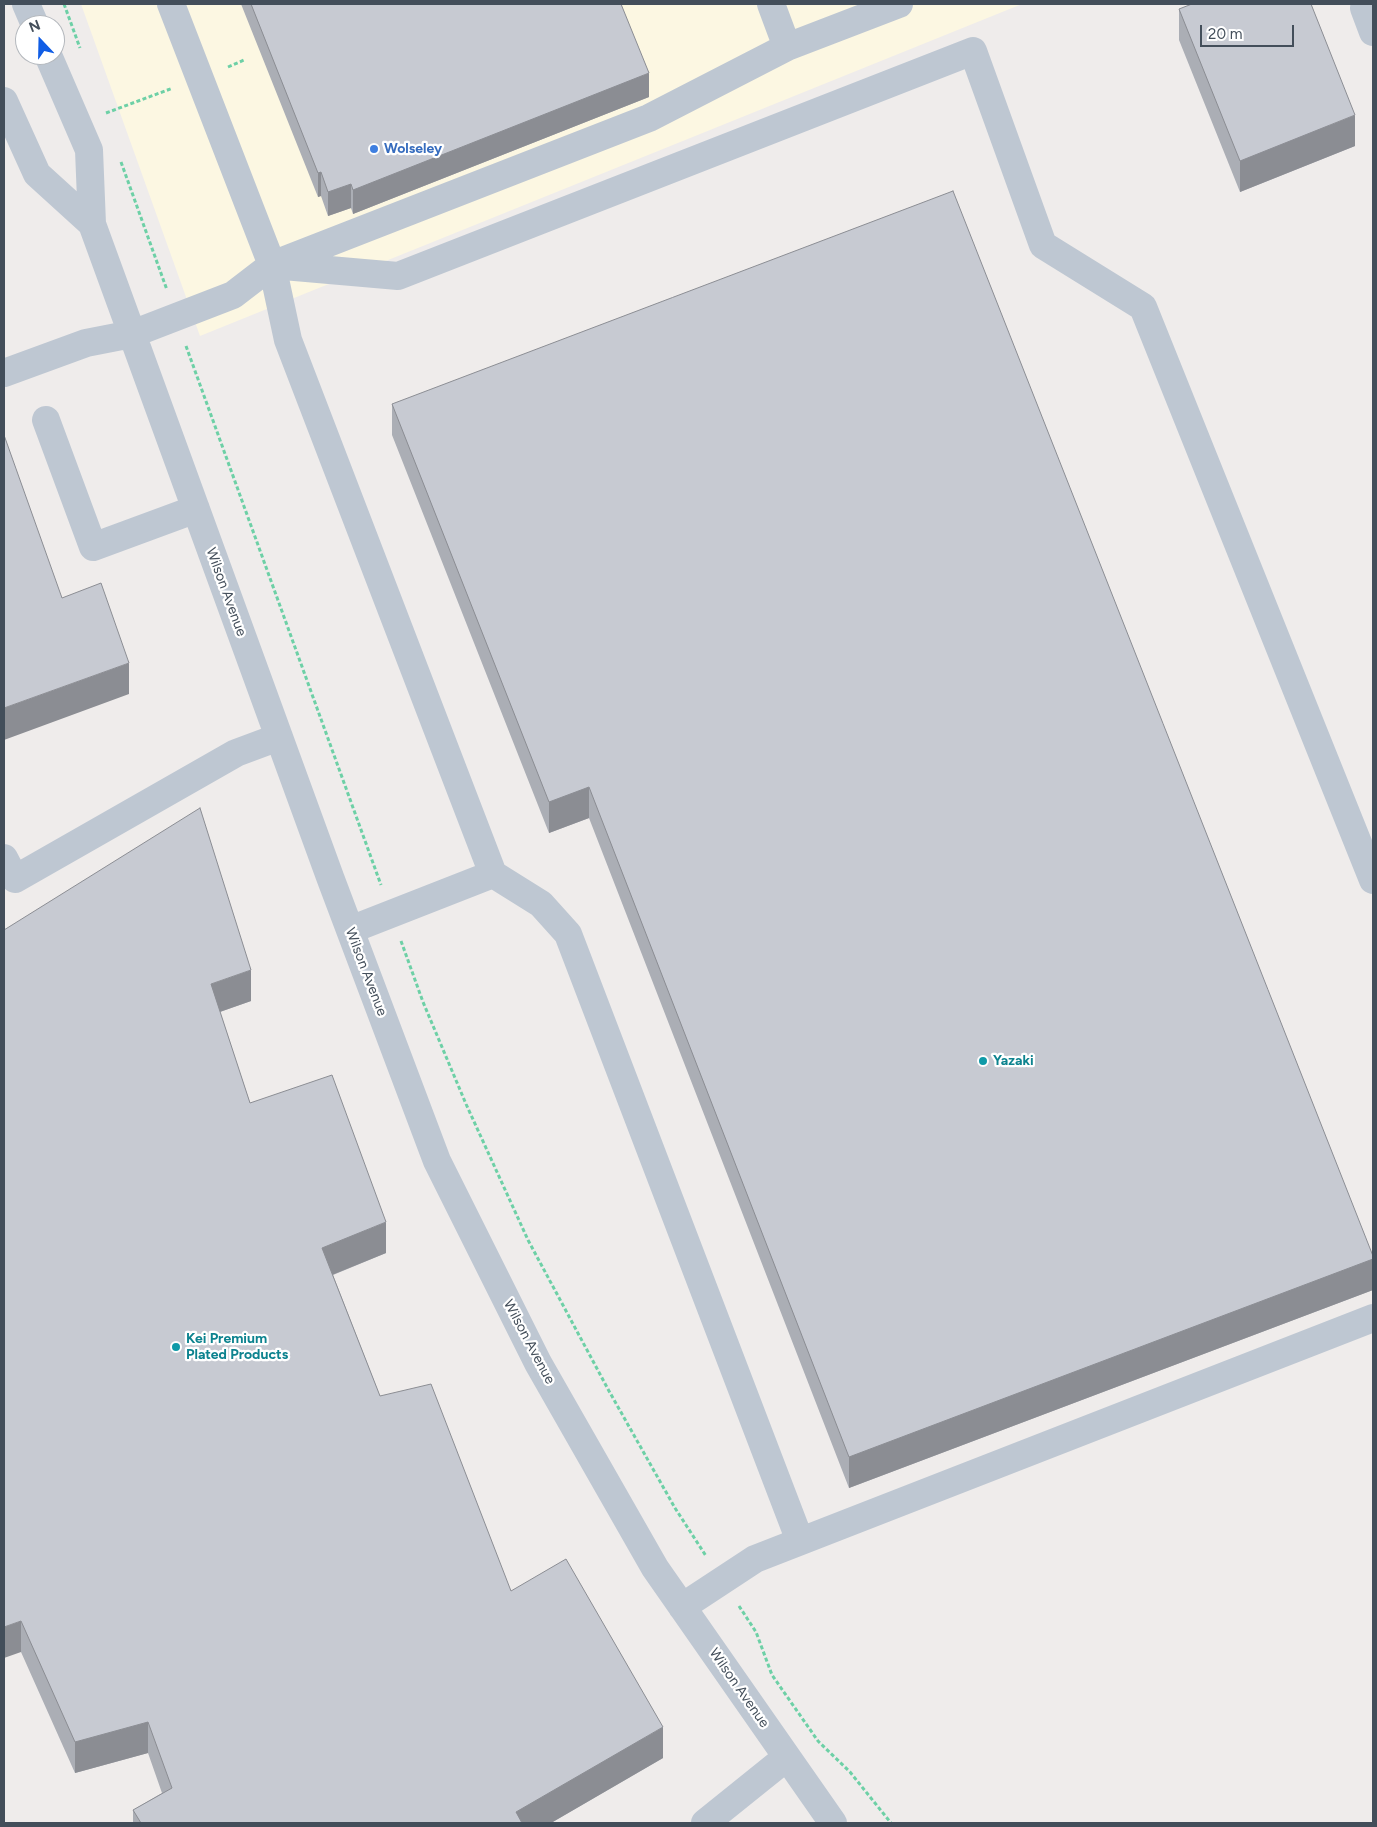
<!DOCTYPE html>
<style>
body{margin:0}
#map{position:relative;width:1377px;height:1827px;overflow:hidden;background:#efeceb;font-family:Figtree,sans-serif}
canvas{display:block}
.frame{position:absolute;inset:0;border:5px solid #434e5a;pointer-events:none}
.north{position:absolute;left:15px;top:15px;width:50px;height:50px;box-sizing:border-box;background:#fff;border:1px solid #b4b8bd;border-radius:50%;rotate:339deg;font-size:14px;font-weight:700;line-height:20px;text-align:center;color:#434e5a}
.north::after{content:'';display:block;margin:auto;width:18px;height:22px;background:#105de5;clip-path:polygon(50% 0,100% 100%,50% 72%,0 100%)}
.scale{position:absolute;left:1200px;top:25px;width:94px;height:22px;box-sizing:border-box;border:2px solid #434e5a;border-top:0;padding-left:6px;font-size:15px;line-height:18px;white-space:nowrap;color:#434e5a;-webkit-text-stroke:4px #fff;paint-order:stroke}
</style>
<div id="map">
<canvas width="1377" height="1827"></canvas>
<div class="frame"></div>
<div class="north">N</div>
<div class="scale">20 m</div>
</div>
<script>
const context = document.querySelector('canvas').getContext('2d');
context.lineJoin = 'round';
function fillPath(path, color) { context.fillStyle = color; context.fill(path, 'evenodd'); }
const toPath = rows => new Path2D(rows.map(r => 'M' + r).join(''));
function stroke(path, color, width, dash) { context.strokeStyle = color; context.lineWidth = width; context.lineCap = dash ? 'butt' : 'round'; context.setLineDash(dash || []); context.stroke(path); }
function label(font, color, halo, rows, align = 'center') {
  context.font = font + ' Figtree,sans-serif'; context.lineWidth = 4.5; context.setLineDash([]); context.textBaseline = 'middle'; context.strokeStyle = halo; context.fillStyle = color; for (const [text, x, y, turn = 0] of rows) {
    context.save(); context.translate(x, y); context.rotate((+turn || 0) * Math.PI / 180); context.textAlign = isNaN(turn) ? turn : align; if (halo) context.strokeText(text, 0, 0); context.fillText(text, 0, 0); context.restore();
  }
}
const commercial = toPath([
 [81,4,1022,4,200,336]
]);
const path = toPath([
 [64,4,80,48],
 [228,67,244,60],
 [106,113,173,88],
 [121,162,167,290],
 [186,346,381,885],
 [401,941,423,1002,466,1104,528,1240,609,1391,675,1508,706,1556],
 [739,1606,756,1632,772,1675,818,1741,850,1772,891,1823]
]);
const minor = toPath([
 [26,4,35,25],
 [171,4,272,265,288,340,493,874,541,904,568,934,800,1541],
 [771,4,787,47],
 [1373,4,1364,8,1373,32],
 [48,55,89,150,92,224,330,877,437,1161,538,1363,655,1568,833,1823],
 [4,101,37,174,92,224],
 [272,265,398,276,973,51,1043,245,1143,307,1373,880],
 [4,373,86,343,132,334,233,295,272,265,649,118,787,47,899,4],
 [46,420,93,547,196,509],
 [4,858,15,879,236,753,279,737],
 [350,930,493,874],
 [682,1607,755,1559,1373,1318],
 [705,1823,787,1757]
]);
const wall = toPath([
 [241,4,621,4,649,97,353,214,351,208,328,216,321,196,318,197],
 [1179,9,1355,146,1240,192,1179,40],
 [392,404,1373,1256,1373,1290,849,1488,589,818,549,833,392,435],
 [4,930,251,1001,220,1012,250,1103,386,1253,333,1275,380,1396,511,1591,663,1758,551,1823,133,1823,133,1810,162,1793,148,1753,75,1773,21,1652]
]);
const shadedWall = toPath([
 [649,73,649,97,353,214,353,190],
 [1355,115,1355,146,1240,192,1240,161],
 [321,172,321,196,318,197,318,173],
 [351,184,351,208,328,216,328,192],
 [129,663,129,694,4,740,4,708],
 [589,787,589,818,549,833,549,802],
 [251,970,251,1001,211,1015,211,984],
 [386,1222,386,1253,322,1279,322,1248],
 [1373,1259,1373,1290,849,1488,849,1457],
 [21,1621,21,1652,4,1658,4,1627],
 [148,1722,148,1753,75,1773,75,1742],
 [663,1727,663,1758,551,1823,516,1823,516,1812]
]);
const building = toPath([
 [251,4,621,4,649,73,353,190,351,184,328,192,321,172,318,173,251,4],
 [1192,4,1311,4,1355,115,1240,161,1179,9,1192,4],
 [953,191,1373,1256,1373,1259,849,1457,589,787,549,802,392,404,953,191],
 [4,435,62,598,101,583,129,663,4,708,4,435],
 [200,808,251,970,211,984,250,1103,332,1075,386,1222,322,1248,380,1396,431,1384,511,1591,566,1559,663,1727,516,1812,522,1823,141,1823,133,1810,172,1788,148,1722,75,1742,21,1621,4,1627,4,930,200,808]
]);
const markers = [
 [374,149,5,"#3f7fe0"],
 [983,1061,5,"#0f9aa8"],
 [176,1347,5,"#0f9aa8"]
];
const shopNames = [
 ["Wolseley",384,149]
];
const streetNames = [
 ["Wilson Avenue",226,592,70],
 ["Wilson Avenue",366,972,69],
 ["Wilson Avenue",529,1342,62],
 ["Wilson Avenue",739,1688,55]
];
const cultureNames = [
 ["Yazaki",993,1061],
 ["Kei Premium",186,1339],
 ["Plated Products",186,1355]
];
fillPath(commercial, '#fcf7e2');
stroke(path, '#6dd0a6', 3, [4, 2.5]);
stroke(minor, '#bec7d2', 28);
fillPath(wall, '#abaeb5');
fillPath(shadedWall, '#8b8d93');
fillPath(building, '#c7cad2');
stroke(building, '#8b8d93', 1);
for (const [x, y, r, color] of markers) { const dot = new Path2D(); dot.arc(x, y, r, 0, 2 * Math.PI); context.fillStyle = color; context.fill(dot); stroke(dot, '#fff', 2); }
label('bold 14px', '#366cbe', '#fff', shopNames, 'left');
label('14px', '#434e5a', '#fff', streetNames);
label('bold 14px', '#0d838f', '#fff', cultureNames, 'left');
</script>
